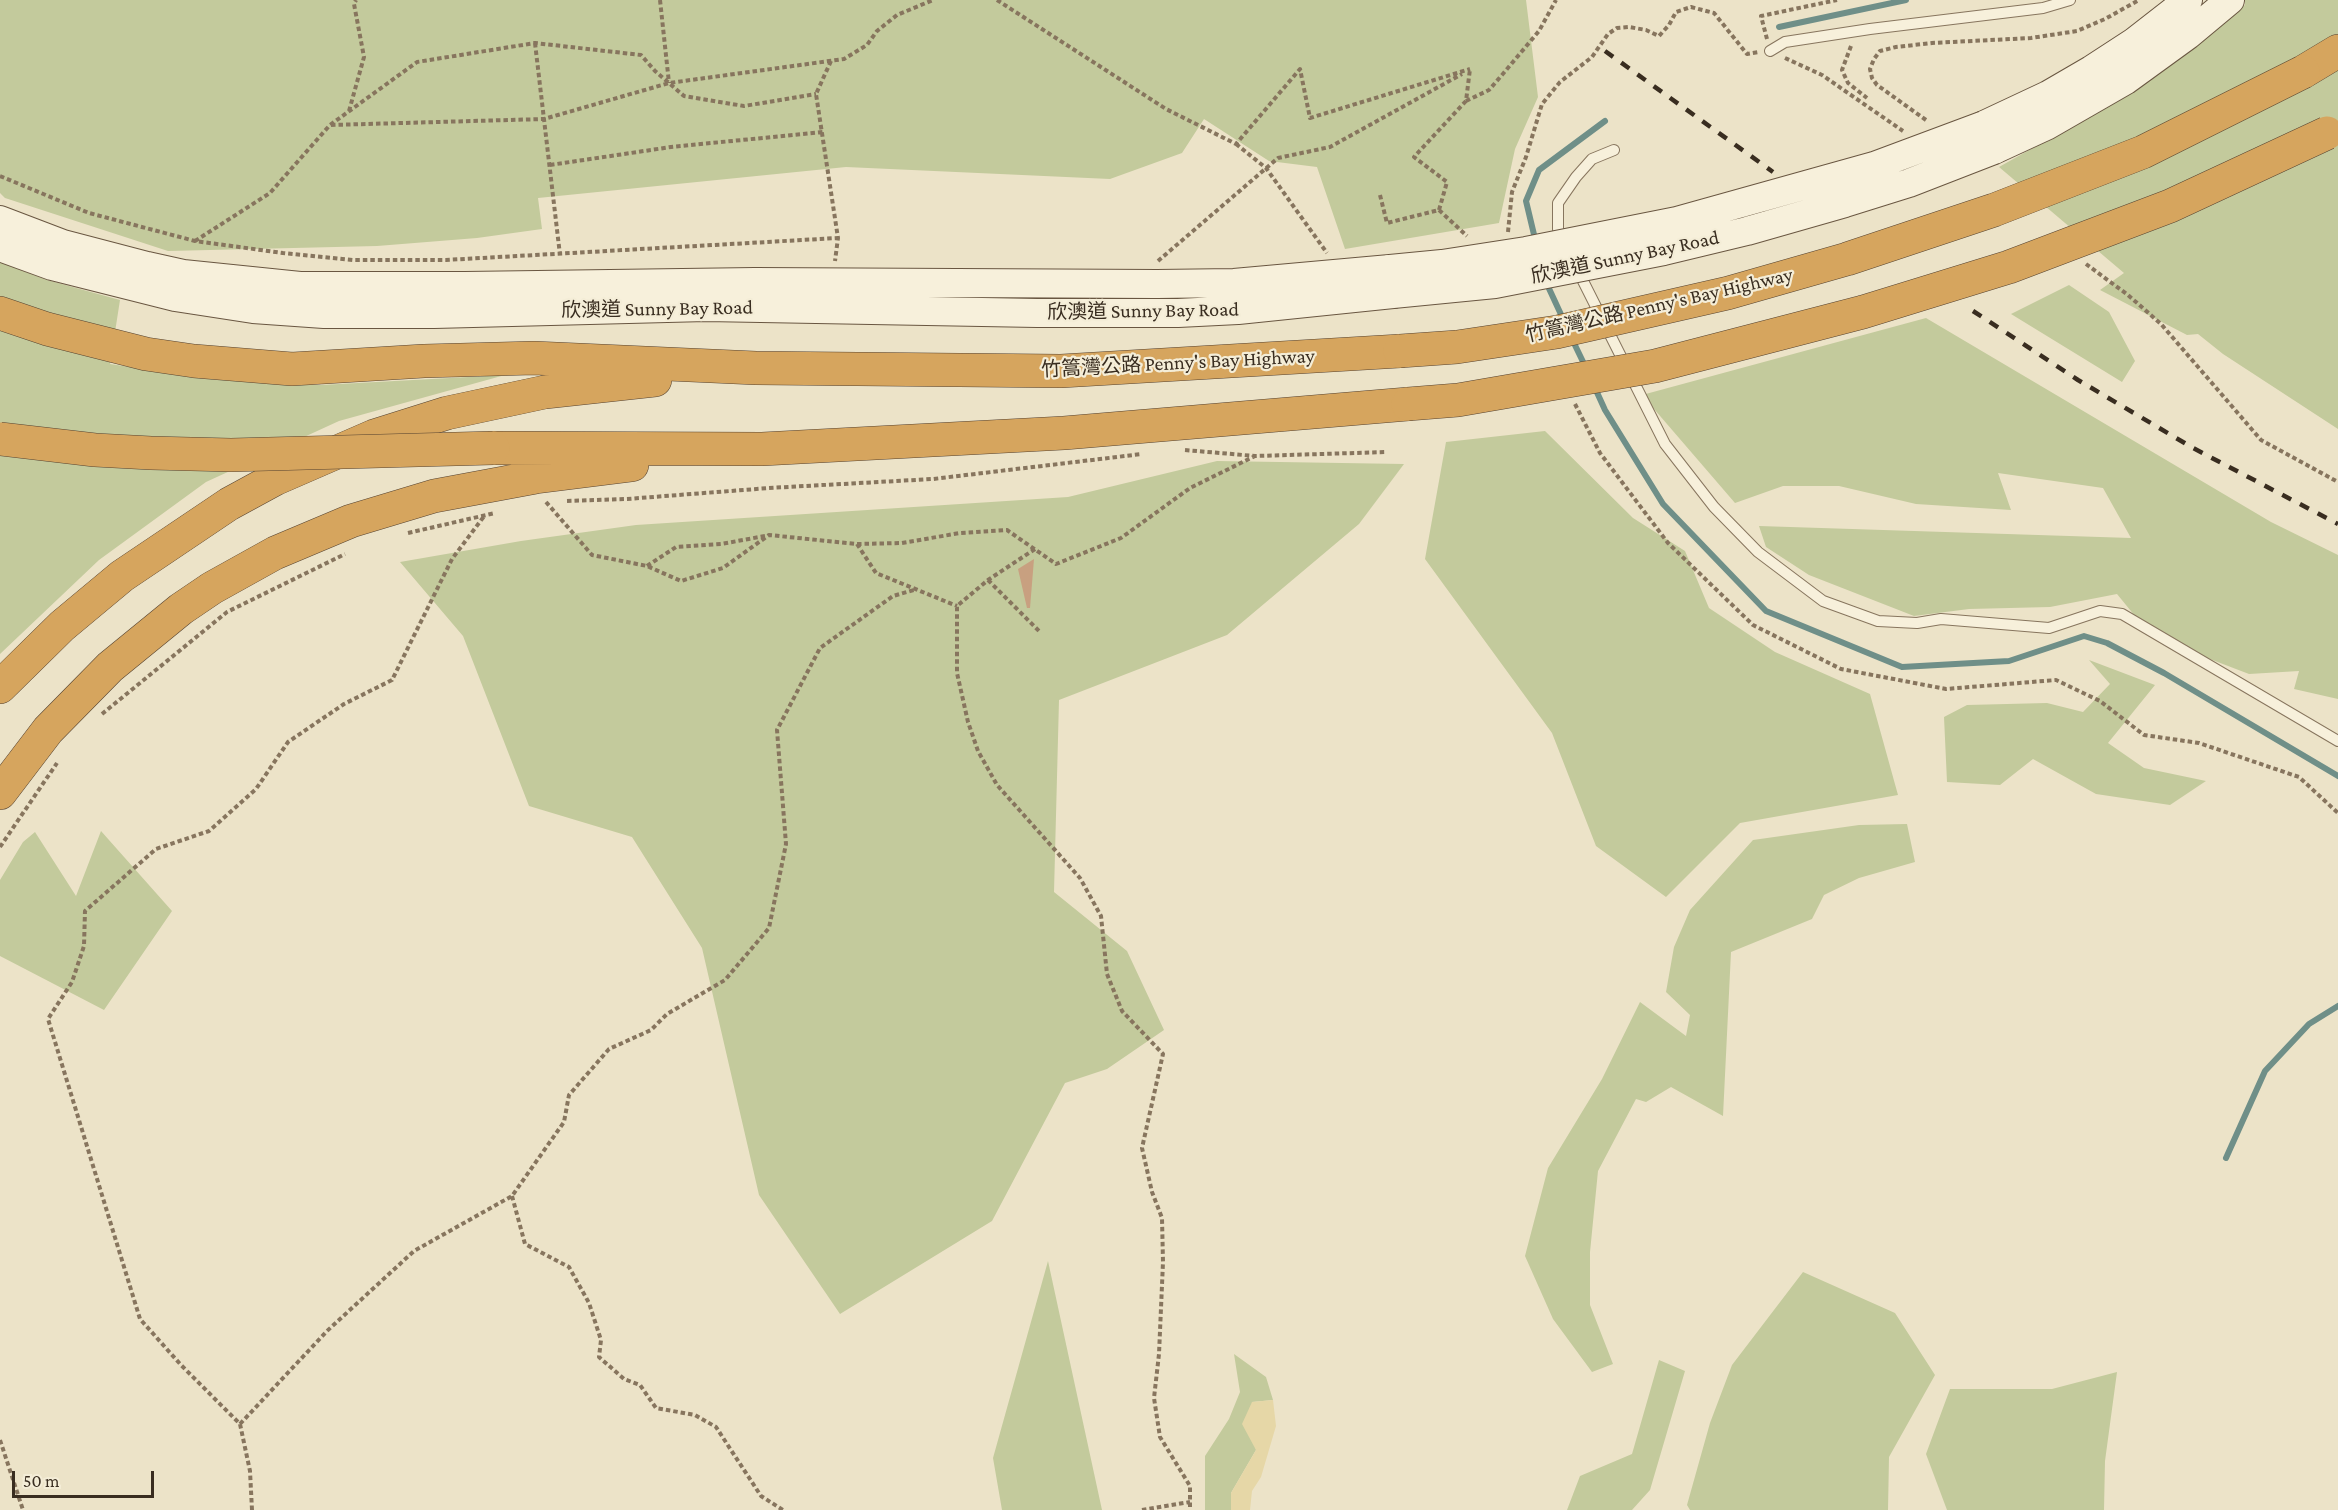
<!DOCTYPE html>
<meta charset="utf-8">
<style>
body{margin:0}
#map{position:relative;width:2338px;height:1510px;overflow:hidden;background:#ece3c8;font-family:"Crimson Pro",serif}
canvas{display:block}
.scale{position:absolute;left:12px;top:1471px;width:142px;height:27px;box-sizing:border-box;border:3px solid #392d20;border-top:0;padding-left:8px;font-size:18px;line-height:21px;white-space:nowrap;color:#392d20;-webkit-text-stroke:4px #f4edd7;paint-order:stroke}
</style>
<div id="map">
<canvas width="2338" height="1510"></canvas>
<div class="scale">50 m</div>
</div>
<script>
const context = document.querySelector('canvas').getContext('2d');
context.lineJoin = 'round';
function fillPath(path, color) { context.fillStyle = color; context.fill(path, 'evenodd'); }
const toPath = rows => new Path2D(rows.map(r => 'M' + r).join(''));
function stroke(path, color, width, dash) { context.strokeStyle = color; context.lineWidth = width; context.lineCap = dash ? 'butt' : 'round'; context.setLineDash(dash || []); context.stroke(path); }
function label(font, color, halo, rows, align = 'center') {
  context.font = font + ' "Crimson Pro","Noto Sans TC",serif'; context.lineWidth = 4.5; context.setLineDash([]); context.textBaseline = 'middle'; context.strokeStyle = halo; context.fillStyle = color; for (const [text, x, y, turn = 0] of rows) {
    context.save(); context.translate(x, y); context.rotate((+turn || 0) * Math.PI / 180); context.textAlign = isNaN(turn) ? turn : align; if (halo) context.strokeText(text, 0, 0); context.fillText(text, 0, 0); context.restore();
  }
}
const green = toPath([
 [0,0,1526,0,1538,97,1515,149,1499,223,1345,249,1317,167,1269,161,1204,119,1182,153,1110,179,846,167,538,198,542,229,477,238,377,246,168,251,5,198,0,193],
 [2245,0,2338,0,2338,429,2223,354,2198,334,2187,335,2100,290,2124,273,1999,167,2120,99,2245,5],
 [0,262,47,280,120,300,110,364,211,379,321,385,505,375,339,421,206,482,99,560,0,654],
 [2069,285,2109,312,2135,361,2122,382,2011,314],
 [1926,318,2271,522,2338,555,2338,699,2294,689,2299,671,2249,674,2202,656,2135,616,2117,594,2050,607,1969,609,1914,616,1809,575,1766,547,1759,526,2131,538,2103,488,1998,473,2011,510,1916,504,1839,486,1783,486,1735,503,1642,395],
 [1545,431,1633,518,1685,551,1709,608,1775,652,1870,694,1898,795,1740,823,1666,897,1596,846,1552,733,1425,559,1446,442],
 [1217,461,1404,464,1359,524,1227,635,1059,700,1054,892,1127,951,1164,1030,1107,1069,1065,1083,992,1221,840,1314,759,1195,702,948,632,837,529,806,463,636,400,562,521,541,636,525,1068,497],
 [2089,660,2155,685,2108,743,2144,768,2206,781,2170,805,2096,794,2033,759,2000,785,1947,782,1944,717,1967,705,2047,703,2083,712,2110,684],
 [1907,824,1915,862,1859,878,1824,895,1812,919,1731,952,1723,1116,1671,1087,1646,1102,1636,1099,1598,1171,1590,1252,1590,1305,1613,1364,1592,1372,1553,1319,1525,1256,1548,1168,1602,1079,1640,1002,1686,1036,1690,1015,1666,992,1674,947,1690,910,1753,840,1859,825],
 [101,831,172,911,104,1010,0,956,0,880,23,842,35,832,76,896],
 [1048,1261,1102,1510,1002,1510,993,1458],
 [1803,1272,1895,1313,1935,1375,1889,1457,1888,1510,1690,1510,1687,1505,1710,1423,1732,1365],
 [1234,1354,1266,1377,1273,1400,1252,1402,1256,1450,1231,1493,1231,1510,1205,1510,1205,1456,1229,1419,1240,1392],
 [1659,1360,1685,1371,1650,1490,1632,1510,1567,1510,1580,1476,1632,1454],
 [2117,1372,2105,1461,2104,1510,1947,1510,1926,1454,1950,1389,2052,1389]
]);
const sand = toPath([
 [1273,1400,1276,1426,1261,1477,1252,1491,1250,1510,1231,1510,1231,1493,1256,1450,1242,1424,1252,1402]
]);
const stream = toPath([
 [1779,27,1906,0],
 [1536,243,1526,201,1539,170,1605,121],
 [1546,282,1564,321],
 [1572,339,1586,368],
 [1595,388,1605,410,1663,504,1766,611,1902,667,2009,661,2084,636,2107,643,2164,673,2338,776],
 [2226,1158,2265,1071,2309,1024,2338,1006]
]);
const building = toPath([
 [1034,559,1030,608,1027,608,1018,569]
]);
const path = toPath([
 [660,0,669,83],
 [997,0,1166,109,1236,144,1300,69,1310,118,1470,69],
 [1767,39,1761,16,1837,0],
 [535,43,560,255],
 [1851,46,1842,70,1848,83,1867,98],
 [1785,58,1822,75,1903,131],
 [831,61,816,94,838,238,835,261],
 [1466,101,1489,90,1502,75,1539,31,1556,0],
 [349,111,364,57,354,4,356,0],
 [1926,120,1877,85,1872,78,1870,69,1874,59,1880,51,1896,47,1932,43,2031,38,2077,31,2105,19,2139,0],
 [331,125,544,119,669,83,844,59,867,45,877,31,897,15,933,0],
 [1236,144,1266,168,1327,253],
 [550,165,671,147,823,132],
 [0,176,89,213,195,241,283,253,353,260,446,260,838,238],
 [1380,195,1387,223,1439,210,1447,182,1414,157,1466,101,1470,69],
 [1439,210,1467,236],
 [1508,232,1512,192,1526,157,1542,104,1560,82,1592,57,1608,34,1617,28,1629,27,1646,30,1659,36,1669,25,1676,12,1691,7,1714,13,1747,54,1759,52],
 [195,241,270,193,330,125,417,62,535,43,641,55,655,71,684,96,744,106,816,94],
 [1158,261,1278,158,1330,147,1462,74],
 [2086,264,2128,295,2161,324,2261,440,2338,482],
 [1575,404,1600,453,1668,543,1753,625,1841,669,1946,689,2056,680,2100,701,2144,735,2199,743,2299,777,2338,813],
 [1185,450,1255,456,1387,452],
 [567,501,627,499,769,488,933,479,1142,454],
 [546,502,592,555,647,566,681,581,723,568,769,535,857,544,902,543,960,533,1007,530,1056,564,1121,538,1190,488,1255,456],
 [408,533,495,513],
 [857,544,876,573,957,606],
 [1035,549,988,580,957,606,957,673,968,722,978,751,997,785,1080,878,1101,916,1107,974,1122,1011,1163,1054,1142,1148,1152,1192,1162,1218,1163,1262,1159,1354,1154,1398,1160,1437,1190,1486,1190,1510],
 [647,566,676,547,721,544,765,536],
 [988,580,1039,631],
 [102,714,227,612,345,554],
 [0,847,57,763],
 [512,1196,525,1244,569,1267,589,1303,601,1340,599,1357,624,1379,640,1385,656,1408,695,1415,716,1427,761,1496,783,1510],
 [240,1424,327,1331,414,1251,512,1196,564,1122,569,1095,609,1049,651,1030,667,1014,725,980,769,928,786,844,777,730,820,648,893,596,914,590],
 [0,1440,23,1510],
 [252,1510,250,1471,240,1424,181,1365,140,1319,48,1019,72,982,84,946,85,911,156,849,209,831,256,789,288,742,344,704,392,680,452,559,485,515],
 [1142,1510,1190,1502]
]);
const lane = toPath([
 [1770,51,1785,42,1870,29,2043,8,2070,0],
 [1564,242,1558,229,1558,203,1576,177,1592,159,1614,150],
 [1577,269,1665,444,1714,507,1758,552,1823,601,1878,621,1917,623,1941,619,2049,628,2100,611,2122,614,2338,741]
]);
const secondary = toPath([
 [1984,125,2048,95,2091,70,2134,42,2188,0],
 [1994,150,2046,126,2126,80,2188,35,2230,0],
 [0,220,63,244,147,266,183,274,300,286,465,286,755,282,1157,284,1234,283,1390,269],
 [0,247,52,266,175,297,253,309,324,314,434,314,706,307,1037,313,1178,313,1238,310,1393,294]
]);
const highway = toPath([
 [2303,72,2338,51],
 [0,313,47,329,146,354,194,361,292,369,424,361,534,358,756,368,1061,371,1400,351],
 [493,448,762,449,1064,433,1408,404],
 [0,687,62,626,122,576,229,504,275,479,374,436,447,413,545,392,655,380],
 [0,793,48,730,110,667,181,609,212,588,275,553,351,521,434,496,536,477,632,465]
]);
const rail = toPath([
 [1605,51,1773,172],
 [1973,311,2078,380,2193,448,2338,524]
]);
const secondaryBridge = toPath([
 [1390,269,1442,264,1526,251,1677,221,1874,166,1984,125],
 [1393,294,1495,284,1664,251,1747,231,1845,203,1909,183,1994,150]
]);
const highwayBridge = toPath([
 [1400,351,1457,347,1557,332,1728,293,1847,259,1994,210,2143,152,2303,72],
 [1408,404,1458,400,1655,366,1863,312,2009,267,2170,206,2327,133],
 [0,439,95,450,151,453,231,455,493,448]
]);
const streetNames = [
 ["欣澳道 Sunny Bay Road",1625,257,-12],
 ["竹篙灣公路 Penny's Bay Highway",1659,305,-13],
 ["欣澳道 Sunny Bay Road",657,309,-1],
 ["欣澳道 Sunny Bay Road",1143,311,-1],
 ["竹篙灣公路 Penny's Bay Highway",1178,363,-3]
];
fillPath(green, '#c3ca9c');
fillPath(sand, '#e6d7a7');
stroke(stream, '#6f8f88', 6);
fillPath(building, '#c8a080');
stroke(lane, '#87755e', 12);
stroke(secondary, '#695641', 30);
stroke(highway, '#564331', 34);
stroke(path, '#87755e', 4, [4.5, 3]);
stroke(lane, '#f7f0db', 10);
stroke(secondary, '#f7f0db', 28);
stroke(highway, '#d6a55e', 33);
stroke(rail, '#392d20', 4.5, [10, 10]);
stroke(secondaryBridge, '#695641', 30, []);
stroke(highwayBridge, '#564331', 34, []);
stroke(secondaryBridge, '#f7f0db', 28);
stroke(highwayBridge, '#d6a55e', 33);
label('20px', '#392d20', '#f4edd7', streetNames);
</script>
